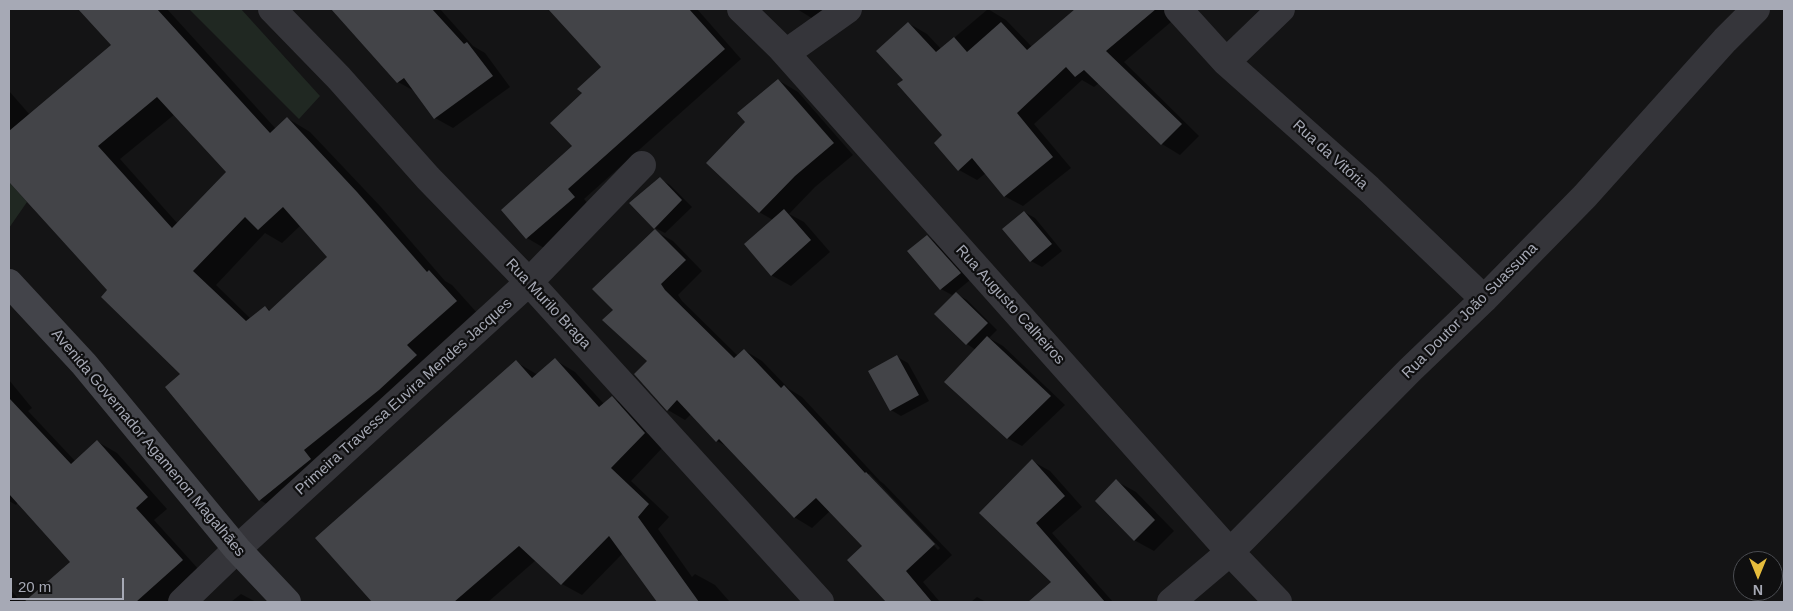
<!DOCTYPE html>
<meta charset="utf-8">
<style>
body{margin:0}
#map{position:relative;width:1793px;height:611px;overflow:hidden;background:#141415;font-family:Helvetica,sans-serif}
canvas{display:block}
.frame{position:absolute;inset:0;border:10px solid #a6a9b5;pointer-events:none}
.north{position:absolute;left:1733px;top:551px;width:50px;height:50px;box-sizing:border-box;background:#0f0f10;border:1px solid #4b4d52;border-radius:50%;rotate:180deg;font-size:14px;font-weight:700;line-height:20px;text-align:center;color:#a6a9b5}
.north::after{content:'';display:block;margin:auto;width:18px;height:22px;background:#e5bc3c;clip-path:polygon(50% 0,100% 100%,50% 72%,0 100%)}
.scale{position:absolute;left:10px;top:578px;width:114px;height:22px;box-sizing:border-box;border:2px solid #a6a9b5;border-top:0;padding-left:6px;font-size:15px;line-height:18px;white-space:nowrap;color:#a6a9b5;-webkit-text-stroke:4px #0f0f10;paint-order:stroke}
</style>
<div id="map">
<canvas width="1793" height="611"></canvas>
<div class="frame"></div>
<div class="north">N</div>
<div class="scale">20 m</div>
</div>
<script>
const context = document.querySelector('canvas').getContext('2d');
context.lineJoin = 'round';
function fillPath(path, color) { context.fillStyle = color; context.fill(path, 'evenodd'); }
const toPath = rows => new Path2D(rows.map(r => 'M' + r).join(''));
function stroke(path, color, width, dash) { context.strokeStyle = color; context.lineWidth = width; context.lineCap = dash ? 'butt' : 'round'; context.setLineDash(dash || []); context.stroke(path); }
function label(font, color, halo, rows, align = 'center') {
  context.font = font + ' Helvetica,sans-serif'; context.lineWidth = 4.5; context.setLineDash([]); context.textBaseline = 'middle'; context.strokeStyle = halo; context.fillStyle = color; for (const [text, x, y, turn = 0] of rows) {
    context.save(); context.translate(x, y); context.rotate((+turn || 0) * Math.PI / 180); context.textAlign = isNaN(turn) ? turn : align; if (halo) context.strokeText(text, 0, 0); context.fillText(text, 0, 0); context.restore();
  }
}
const green = toPath([
 [189,9,241,9,320,96,299,119],
 [9,182,27,202,9,228]
]);
const shadow = toPath([
 [79,9,167,9,276,129,287,118,310,132,381,207,445,281,452,285,479,315,283,514,260,500,182,375,109,290,9,180,9,91,30,115,113,46],
 [175,114,227,172,178,224,120,159],
 [301,225,329,257,271,311,265,307,251,319,216,285,265,233,282,243],
 [333,9,440,9,473,46,485,53,510,87,453,128,435,118,416,92,398,82],
 [553,9,697,9,741,59,584,199,591,207,544,248,527,238,502,210,573,147,584,93,602,67,551,10],
 [797,9,830,9,818,22],
 [988,9,1006,20,1032,47,1077,9,1172,9,1178,16,1124,62,1199,136,1180,155,1162,144,1099,83,1094,87,1082,80,1034,124,1071,168,1023,206,1004,196,986,173,977,180,959,170,944,136,905,80,908,23,927,34,941,49],
 [778,80,798,92,853,155,815,187,789,214,804,222,830,252,791,286,771,275,773,220,759,212,747,122],
 [660,179,670,185,692,207,665,233,655,228],
 [1024,212,1035,218,1062,251,1042,267,1031,261,1004,229],
 [655,231,673,241,702,271,678,295,682,301,738,356,744,350,762,361,789,389,802,397,880,481,884,484,952,555,923,582,940,602,888,602,849,560,863,546,830,511,812,528,794,517,730,448,717,441,691,414,685,420,668,410,649,361,614,310],
 [867,474,870,474,940,548,938,550],
 [927,237,937,243,970,280,952,295,941,289,909,251],
 [956,294,967,300,997,330,989,338,1003,346,1065,405,1022,446,1007,438,976,350,967,344,936,314],
 [897,357,908,363,929,401,901,416,891,410],
 [555,360,575,372,604,404,612,398,632,409,665,445,631,481,669,517,658,529,692,577,695,574,715,585,730,602,659,602,623,553,582,595,562,584,536,560,488,602,373,602,317,538,516,362,538,375],
 [9,380,32,408,28,411,76,462,98,442,117,453,167,509,154,520,201,572,168,602,26,602,72,562,18,502,16,505,9,501],
 [1032,461,1050,471,1082,507,1052,533,1113,602,1030,602,1052,582,980,513],
 [1116,481,1136,492,1174,531,1154,551,1134,540],
 [9,588,21,602,9,602],
 [241,594,256,602,231,602],
 [977,597,986,602,971,602]
]);
const building = toPath([
 [78,9,157,9,270,133,287,117,357,192,427,272,429,270,457,301,407,345,417,355,379,390,304,450,311,459,259,501,165,387,180,374,101,297,107,290,9,182,9,131,111,45],
 [157,97,226,172,172,228,98,146],
 [283,207,327,257,269,311,265,306,246,321,193,271,245,217,258,230],
 [331,9,432,9,464,44,467,42,493,76,434,119,404,78,397,83],
 [548,9,689,9,725,49,568,189,575,197,526,239,501,210,572,146,550,123,582,93,577,89,601,67],
 [1075,9,1156,9,1106,51,1182,124,1161,145,1084,70,1075,77,1066,67,1017,113,1053,157,1004,197,972,158,958,171,934,143,942,135,897,84,903,80,876,51,908,22,936,52,954,37,967,52,1001,22,1027,50],
 [778,79,834,143,795,176,759,213,706,163,745,122,737,113],
 [660,177,682,200,654,229,629,203],
 [784,209,811,240,771,276,744,244],
 [1024,211,1052,244,1030,262,1002,229],
 [655,229,686,260,661,284,665,290,734,358,744,349,781,388,784,385,865,473,866,472,935,544,906,571,932,602,886,602,847,560,862,546,816,498,794,518,719,439,716,442,677,400,667,411,634,374,647,361,602,320,613,310,592,289],
 [927,235,961,273,940,290,907,251],
 [956,292,988,323,966,345,934,314],
 [987,336,1051,396,1007,439,944,382],
 [897,355,919,395,890,411,868,371],
 [555,358,599,407,612,396,645,433,611,468,649,504,638,517,699,602,657,602,609,536,561,585,519,546,454,602,372,602,315,538,516,360,532,378],
 [9,398,71,464,97,440,148,497,136,508,183,560,136,602,24,602,70,562,9,494],
 [1032,459,1065,496,1036,523,1105,602,1028,602,1051,582,979,513],
 [1116,479,1155,520,1134,541,1095,501]
]);
const minor = toPath([
 [272,9,339,78,428,178,529,282,820,602],
 [741,9,780,47,1230,552,1278,602],
 [1178,9,1226,62,1369,189,1484,299],
 [786,53,848,9],
 [1226,62,1281,9],
 [182,602,237,549,529,282,642,165],
 [1171,602,1230,552,1410,370,1484,299,1585,196,1725,40,1756,9]
]);
const secondary = toPath([
 [9,283,84,364,237,549,287,602]
]);
const streetNames = [
 ["Rua da Vitória",1330,155,42],
 ["Rua Murilo Braga",548,304,47],
 ["Rua Augusto Calheiros",1010,305,48],
 ["Rua Doutor João Suassuna",1470,311,-45],
 ["Primeira Travessa Euvira Mendes Jacques",404,397,-42],
 ["Avenida Governador Agamenon Magalhães",148,443,50]
];
fillPath(green, '#202822');
fillPath(shadow, '#0007');
fillPath(building, '#434448');
stroke(minor, '#35353a', 28);
stroke(secondary, '#43444a', 28);
label('15px', '#a6a9b5', '#0f0f10', streetNames);
</script>
